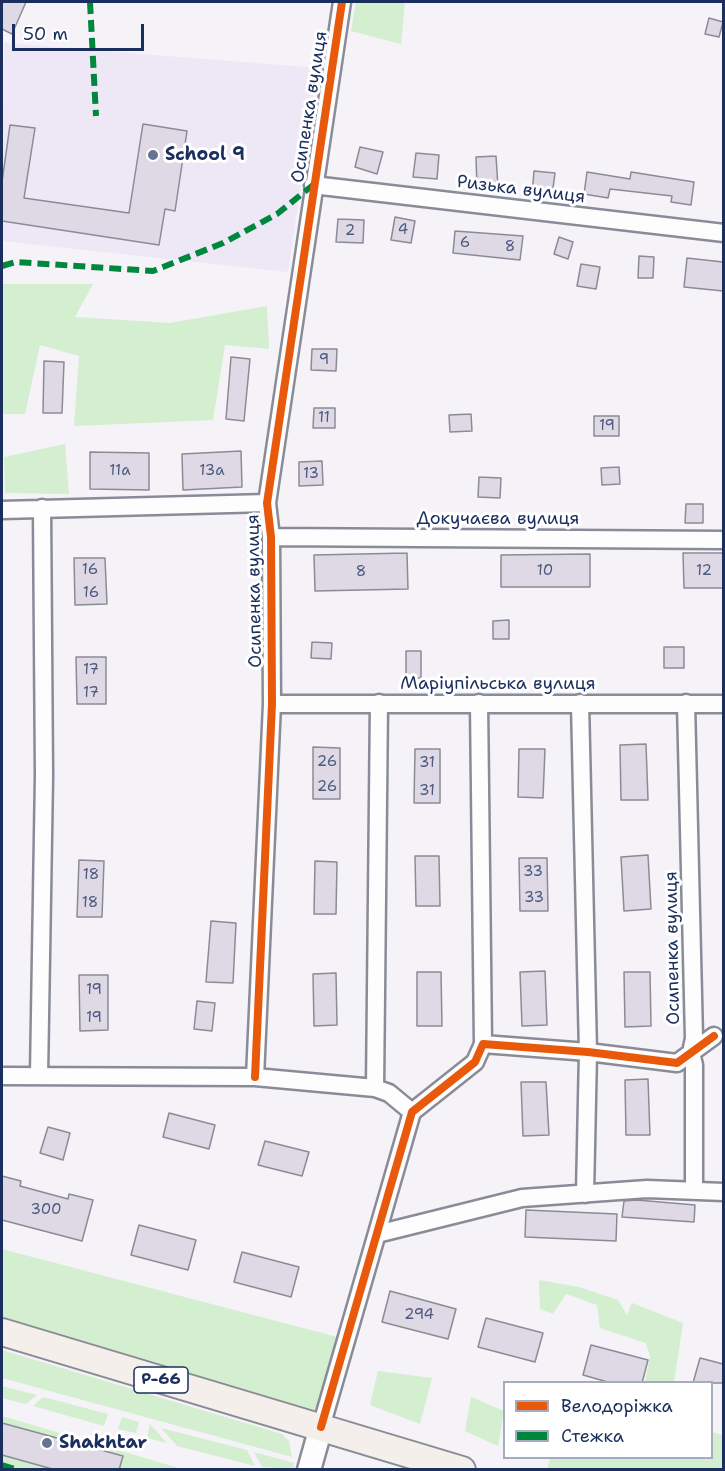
<!DOCTYPE html>
<meta charset="utf-8">
<style>
body{margin:0}
#map{position:relative;width:725px;height:1471px;overflow:hidden;background:#f5f2f8;font-family:"Shantell Sans",sans-serif}
canvas{display:block}
.frame{position:absolute;inset:0;border:3px solid #1b2f5e;pointer-events:none}
.legend{position:absolute;left:503px;top:1381px;width:210px;height:78px;box-sizing:border-box;background:#fff;border:2px solid #a4acbf;margin:0;padding:8px 10px;list-style:none;font-size:18px;color:#1b2f5e}
.legend li{display:flex;align-items:center;gap:12px;height:30px}
.legend b{width:30px;border:2px solid #a4acbf}
.scale{position:absolute;left:12px;top:24px;width:132px;height:27px;box-sizing:border-box;border:3px solid #1b2f5e;border-top:0;padding-left:8px;font-size:18px;line-height:21px;white-space:nowrap;color:#1b2f5e;-webkit-text-stroke:4px #fff;paint-order:stroke}
</style>
<div id="map">
<canvas width="725" height="1471"></canvas>
<div class="frame"></div>
<ul class="legend">
<li><b style="height:8px;background:#e8590c"></b>Велодоріжка</li>
<li><b style="height:8px;background:#00873e"></b>Стежка</li>
</ul>
<div class="scale">50 m</div>
</div>
<script>
const context = document.querySelector('canvas').getContext('2d');
context.lineJoin = 'round';
function fillPath(path, color) { context.fillStyle = color; context.fill(path, 'evenodd'); }
const toPath = rows => new Path2D(rows.map(r => 'M' + r).join(''));
function stroke(path, color, width, dash) { context.strokeStyle = color; context.lineWidth = width; context.lineCap = dash ? 'butt' : 'round'; context.setLineDash(dash || []); context.stroke(path); }
function label(font, color, halo, rows, align = 'center') {
  context.font = font + ' "Shantell Sans",sans-serif'; context.lineWidth = 6; context.setLineDash([]); context.textBaseline = 'middle'; context.strokeStyle = halo; context.fillStyle = color; for (const [text, x, y, turn = 0] of rows) {
    context.save(); context.translate(x, y); context.rotate((+turn || 0) * Math.PI / 180); context.textAlign = isNaN(turn) ? turn : align; if (halo) context.strokeText(text, 0, 0); context.fillText(text, 0, 0); context.restore();
  }
}
const built = toPath([
 [4,43,318,68,288,272,2,241]
]);
const green = toPath([
 [356,2,405,2,401,44,351,31],
 [2,284,93,284,75,317,170,323,267,306,269,349,225,345,213,420,74,426,79,356,40,345,25,414,2,414],
 [65,444,69,494,5,493,4,457],
 [2,1249,341,1338,318,1413,314,1414,2,1322],
 [539,1280,579,1287,618,1300,627,1315,632,1303,683,1323,674,1382,645,1382,650,1356,646,1343,600,1328,597,1305,566,1294,553,1314,540,1309],
 [2,1350,282,1434,289,1441,292,1457,2,1378],
 [378,1371,432,1378,420,1424,370,1405],
 [2,1386,37,1395,26,1404,2,1398],
 [43,1397,108,1414,104,1426,33,1406],
 [471,1397,504,1411,498,1446,465,1431],
 [2,1416,182,1469,2,1469],
 [122,1417,139,1422,136,1433,118,1429],
 [150,1424,167,1443,147,1438],
 [161,1428,247,1450,255,1466,177,1446],
 [712,1432,723,1435,723,1469,547,1469,550,1458,712,1458],
 [254,1452,294,1463,293,1469,262,1467]
]);
const building = toPath([
 [2,2,26,2,12,34,2,29,2,2],
 [709,18,723,22,719,37,705,34,709,18],
 [143,124,187,131,175,211,165,209,159,245,2,221,2,182,10,125,35,128,24,198,129,213,143,124],
 [360,147,383,152,377,174,355,167,360,147],
 [416,153,439,155,437,179,413,177,416,153],
 [496,156,498,187,477,188,476,157,496,156],
 [534,171,555,173,552,196,532,194,534,171],
 [587,172,630,179,631,172,694,182,691,205,671,202,672,196,610,189,608,198,584,194,587,172],
 [395,217,415,221,411,243,391,240,395,217],
 [338,219,364,220,363,243,336,242,338,219],
 [455,231,523,236,520,260,453,253,455,231],
 [559,237,573,242,568,259,554,254,559,237],
 [639,256,654,257,653,278,638,278,639,256],
 [687,258,723,262,723,291,684,287,687,258],
 [581,264,600,267,596,289,577,286,581,264],
 [312,349,337,349,336,371,311,370,312,349],
 [231,357,250,359,244,421,226,419,231,357],
 [44,361,64,362,62,413,43,413,44,361],
 [314,408,335,408,335,428,313,428,314,408],
 [471,414,472,431,450,432,449,415,471,414],
 [594,416,619,416,619,436,594,436,594,416],
 [241,451,242,487,183,490,182,454,241,451],
 [90,452,149,453,149,490,90,489,90,452],
 [322,461,323,485,299,486,299,462,322,461],
 [619,467,620,484,602,485,601,468,619,467],
 [479,477,501,478,500,498,478,497,479,477],
 [686,504,703,504,703,523,685,523,686,504],
 [407,553,408,589,315,591,314,555,407,553],
 [683,553,723,553,723,588,684,588,683,553],
 [590,554,590,587,501,587,501,555,590,554],
 [74,558,105,558,107,604,75,605,74,558],
 [509,620,509,639,493,639,493,621,509,620],
 [312,642,332,643,331,659,311,658,312,642],
 [664,647,684,647,684,668,664,668,664,647],
 [406,651,421,651,421,678,406,678,406,651],
 [76,657,106,657,106,704,77,704,76,657],
 [646,744,648,800,621,800,620,745,646,744],
 [313,747,340,748,340,799,313,799,313,747],
 [415,749,440,749,440,803,414,803,415,749],
 [519,749,545,749,543,798,518,797,519,749],
 [648,855,651,909,624,911,621,857,648,855],
 [415,856,439,856,440,906,416,906,415,856],
 [519,858,547,858,548,911,520,911,519,858],
 [79,860,104,861,102,917,77,917,79,860],
 [315,861,337,862,336,914,314,914,315,861],
 [211,921,236,923,233,983,206,982,211,921],
 [545,971,547,1025,522,1026,520,972,545,971],
 [417,972,441,972,442,1026,417,1026,417,972],
 [624,972,650,972,651,1026,625,1027,624,972],
 [336,973,337,1025,314,1026,313,974,336,973],
 [79,975,108,975,108,1030,80,1031,79,975],
 [197,1001,215,1003,212,1031,194,1029,197,1001],
 [648,1079,650,1135,626,1135,625,1080,648,1079],
 [521,1082,546,1082,549,1135,523,1136,521,1082],
 [169,1113,215,1125,209,1149,163,1137,169,1113],
 [48,1127,70,1133,63,1160,40,1153,48,1127],
 [265,1141,309,1152,302,1176,258,1165,265,1141],
 [2,1176,21,1181,20,1186,68,1199,69,1194,93,1200,82,1241,2,1220,2,1176],
 [637,1200,695,1205,694,1222,622,1217,624,1201,637,1200],
 [526,1210,617,1214,616,1241,525,1237,526,1210],
 [139,1225,196,1240,188,1270,131,1255,139,1225],
 [242,1252,299,1267,291,1297,234,1282,242,1252],
 [390,1291,456,1309,448,1339,382,1322,390,1291],
 [486,1318,543,1333,535,1362,478,1347,486,1318],
 [591,1345,648,1360,642,1383,611,1383,583,1375,591,1345],
 [700,1358,723,1364,723,1383,693,1383,700,1358],
 [2,1423,123,1456,119,1470,56,1470,2,1455,2,1423]
]);
const minor = toPath([
 [313,185,724,233],
 [2,510,267,503],
 [271,537,724,540],
 [479,703,483,1044],
 [580,703,588,1052,585,1194],
 [686,703,694,1038,691,1053,694,1065,694,1191],
 [272,704,724,704],
 [39,1075,44,776,42,508],
 [2,1076,255,1077,375,1088,389,1093,412,1112],
 [255,1077,272,704,271,537,267,503,342,2],
 [375,1088,379,703],
 [377,1234,522,1198,647,1189,724,1192],
 [321,1427,412,1112,475,1062,483,1044,588,1052,677,1063,714,1036]
]);
const secondary = toPath([
 [309,1470,321,1427]
]);
const primary = toPath([
 [2,1332,462,1470]
]);
const quiet = toPath([
 [90,2,96,116],
 [2,266,16,262,153,271,223,243,277,214,313,185],
 [2,1465,18,1470]
]);
const cycleway = toPath([
 [255,1077,272,704,271,537,267,503,342,2],
 [321,1427,412,1112,475,1062,483,1044,588,1052,677,1063,714,1036]
]);
const markers = [
 [153,155,6,"#677394"],
 [47,1443,6,"#677394"]
];
const numberNames = [
 ["4",403,230],
 ["2",350,231],
 ["6",465,243],
 ["8",510,247],
 ["9",324,360],
 ["11",324,418],
 ["19",607,426],
 ["11а",120,471],
 ["13а",212,471],
 ["13",311,474],
 ["16",90,570],
 ["10",545,571],
 ["12",704,571],
 ["8",361,572],
 ["16",91,593],
 ["17",91,670],
 ["17",91,693],
 ["26",327,762],
 ["31",427,763],
 ["26",327,787],
 ["31",427,791],
 ["33",533,872],
 ["18",91,875],
 ["33",534,898],
 ["18",90,903],
 ["19",94,990],
 ["19",94,1018],
 ["300",46,1210],
 ["294",419,1315]
];
const shields = [
 [161,1380,54]
];
const shieldNames = [
 ["Р-66",161,1380]
];
const streetNames = [
 ["Осипенка вулиця",310,107,-81],
 ["Ризька вулиця",521,190,7],
 ["Докучаєва вулиця",498,519],
 ["Осипенка вулиця",255,591,-91],
 ["Маріупільська вулиця",498,684],
 ["Осипенка вулиця",673,948,-91]
];
const poiNames = [
 ["School 9",165,155],
 ["Shakhtar",59,1443]
];
fillPath(built, '#eee7f5');
fillPath(green, '#d3efd0');
fillPath(building, '#dfd9e5');
stroke(building, '#898c97', 1.5);
stroke(minor, '#898c97', 21);
stroke(secondary, '#898c97', 27);
stroke(primary, '#898c97', 30);
stroke(minor, '#fefdfe', 16);
stroke(secondary, '#fefdfe', 22);
stroke(primary, '#f4efea', 26);
stroke(quiet, '#00873e', 6, [12, 6]);
stroke(cycleway, '#e8590c', 8);
for (const [x, y, r, color] of markers) { const dot = new Path2D(); dot.arc(x, y, r, 0, 2 * Math.PI); context.fillStyle = color; context.fill(dot); stroke(dot, '#fff', 2); }
label('15px', '#4c5a80', null, numberNames);
for (const [x, y, w] of shields) { const box = new Path2D(); box.roundRect(x - w / 2, y - 13, w, 26, 4.5); context.fillStyle = '#fff'; context.fill(box); stroke(box, '#1b2f5e', 1.5); }
label('bold 16px', '#1b2f5e', null, shieldNames);
label('18px', '#1b2f5e', '#fff', streetNames);
label('bold 18px', '#1b2f5e', '#fff', poiNames, 'left');
</script>
